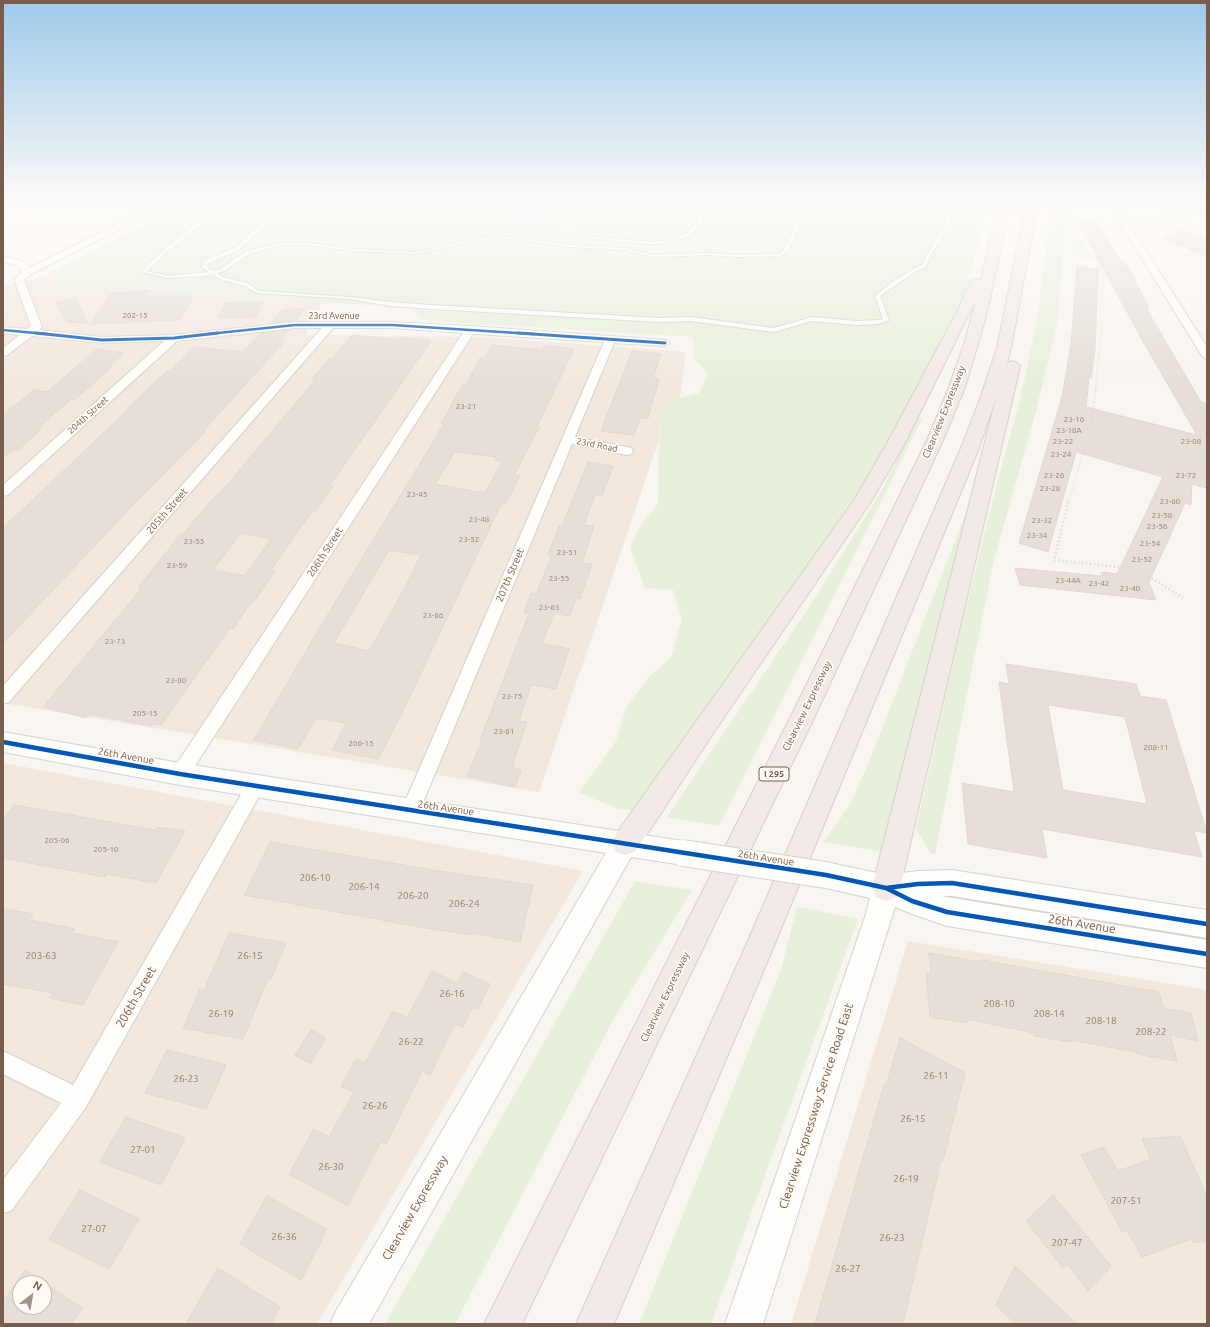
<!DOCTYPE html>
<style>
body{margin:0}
#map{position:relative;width:1210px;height:1327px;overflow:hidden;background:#f9f5f0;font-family:Ubuntu,sans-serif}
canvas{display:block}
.frame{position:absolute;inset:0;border:4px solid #7a5c4d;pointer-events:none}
.north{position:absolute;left:12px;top:1275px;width:40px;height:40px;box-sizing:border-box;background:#fffaf3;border:1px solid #cabbb1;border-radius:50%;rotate:31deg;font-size:11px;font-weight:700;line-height:16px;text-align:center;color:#7a5c4d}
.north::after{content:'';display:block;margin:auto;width:14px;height:18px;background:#a69286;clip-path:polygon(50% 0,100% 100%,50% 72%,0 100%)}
</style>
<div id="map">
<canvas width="1210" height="1327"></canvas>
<div class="frame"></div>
<div class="north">N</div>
</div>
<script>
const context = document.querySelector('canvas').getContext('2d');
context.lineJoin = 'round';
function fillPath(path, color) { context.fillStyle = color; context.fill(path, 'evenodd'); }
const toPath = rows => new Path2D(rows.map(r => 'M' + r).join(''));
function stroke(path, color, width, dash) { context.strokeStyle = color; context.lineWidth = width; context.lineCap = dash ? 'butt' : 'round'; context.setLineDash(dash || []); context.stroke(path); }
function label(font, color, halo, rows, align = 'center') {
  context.font = font + ' Ubuntu,sans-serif'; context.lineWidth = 3.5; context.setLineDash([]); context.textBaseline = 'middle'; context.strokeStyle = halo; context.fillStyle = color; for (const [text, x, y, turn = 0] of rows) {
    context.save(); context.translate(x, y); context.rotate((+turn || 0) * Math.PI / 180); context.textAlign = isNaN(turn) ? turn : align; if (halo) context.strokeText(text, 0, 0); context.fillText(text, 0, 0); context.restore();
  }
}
const residential = toPath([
 [45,276,69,291,104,284,207,295,323,302,305,335,484,337,686,352,680,398,660,409,659,440,539,792,3,703,3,287],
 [3,763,583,871,317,1324,3,1324],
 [20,1283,44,1283,44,1307,20,1307],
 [908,941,1207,990,1207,1324,791,1324]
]);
const green = toPath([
 [190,200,993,200,986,214,962,303,939,348,866,480,643,811,619,809,579,793,616,741,627,706,650,676,671,658,682,619,673,590,645,588,630,547,640,526,658,504,660,409,680,398,699,393,705,380,707,372,694,359,693,337,433,321,420,318,412,310,521,315,207,295,104,284,69,291,45,276],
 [1052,200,1068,200,1057,325,1036,411,994,560,935,854,931,854,916,829,960,632,996,487,1020,400,1036,326],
 [1193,201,1207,208,1207,215,1164,213,1157,205],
 [1079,240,1083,240,1093,258,1082,257,1072,253,1072,243],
 [923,417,719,826,667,817,809,607,853,537,883,488,918,418],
 [978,482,885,852,823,842,850,805,871,757],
 [635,881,692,890,613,1020,455,1324,385,1324],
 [797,907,858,919,711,1324,639,1324,781,970]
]);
const water = toPath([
 [431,200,513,200,528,208,546,210,552,211,557,214,553,218,535,221,520,219,487,208,477,210,433,209,427,205]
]);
const building = toPath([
 [1080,220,1097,221,1120,260,1123,260,1136,281,1135,281,1149,308,1146,308,1201,402,1204,402,1207,407,1207,481,1206,481,1206,488,1192,484,1191,505,1185,503,1149,582,1156,600,1020,585,1015,568,1101,576,1102,572,1117,574,1163,477,1076,452,1048,552,1019,543,1062,397,1071,344,1077,266,1098,269,1095,350,1091,378,1089,377,1086,407,1197,435,1141,338,1087,238,1080,224,1082,224,1080,220],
 [1183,230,1207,238,1207,256,1168,241,1170,240,1164,238,1183,230],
 [149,291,146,296,193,296,180,320,91,324,112,293,149,291],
 [75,298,88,323,67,322,56,303,75,298],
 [262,302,256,317,218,318,225,303,262,302],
 [304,309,296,320,271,323,283,310,304,309],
 [288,330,281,340,285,341,204,430,206,431,133,505,3,643,3,528,131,407,129,407,167,371,169,371,195,347,243,352,261,333,288,330],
 [352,335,401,340,403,337,431,341,330,485,333,486,316,511,313,510,270,571,275,571,253,603,251,602,233,629,230,628,161,725,154,724,152,726,90,714,86,718,43,707,142,588,138,588,181,534,183,534,217,494,219,494,228,484,316,379,312,379,329,359,332,359,352,335],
 [241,533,271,539,245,576,213,570,241,533],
 [492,345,542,350,545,345,574,349,537,426,540,426,514,475,520,476,505,504,501,504,401,715,378,759,332,750,346,723,316,718,298,749,254,740,322,624,432,444,444,423,441,423,452,406,450,406,464,384,466,385,480,358,484,358,486,356,492,345],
 [455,452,497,457,495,460,502,462,486,492,478,492,435,484,455,452],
 [389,550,421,555,405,588,369,651,334,643,389,550],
 [97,349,124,353,108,367,112,367,74,400,71,399,38,428,41,429,17,451,13,450,3,458,3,415,34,390,47,392,97,349],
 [632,351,661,354,653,378,659,379,648,418,640,418,634,435,601,431,632,351],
 [588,462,613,466,602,496,595,495,584,525,594,526,582,563,592,564,580,599,576,598,570,616,554,613,542,644,569,649,556,689,531,685,519,721,527,722,512,767,521,770,515,787,467,776,482,741,480,740,529,614,524,613,531,593,536,594,552,555,548,554,559,526,562,526,588,462],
 [1006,664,1136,684,1140,696,1166,700,1207,833,1194,831,1202,857,1042,829,1047,858,968,844,962,783,1014,792,999,682,1009,684,1006,664],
 [1048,705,1125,717,1147,804,1063,790,1048,705],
 [14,805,155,830,157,827,185,831,156,883,107,874,105,877,3,858,3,820,14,805],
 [270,842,438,871,533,885,520,942,473,933,472,935,420,927,244,895,270,842],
 [3,909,33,914,29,920,75,929,73,933,118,942,83,1005,50,998,53,993,3,984,3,909],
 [229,933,286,943,271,979,268,978,243,1039,183,1028,200,989,204,990,229,933],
 [929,953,981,962,981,960,1159,992,1163,1008,1191,1013,1198,1041,1170,1035,1177,1061,1137,1054,1137,1052,1071,1040,1072,1042,1035,1036,1034,1033,966,1019,967,1023,930,1017,926,973,931,974,929,953],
 [432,971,457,983,463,972,490,984,478,1009,473,1007,463,1027,455,1024,430,1075,422,1071,386,1144,381,1141,348,1206,289,1174,314,1129,329,1137,354,1092,341,1086,356,1059,365,1063,393,1011,407,1018,432,971],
 [311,1030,326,1038,310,1064,295,1055,311,1030],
 [900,1038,965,1073,943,1161,941,1160,903,1324,815,1324,884,1085,886,1086,900,1038],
 [167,1050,226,1065,206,1109,145,1093,167,1050],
 [126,1117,185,1138,161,1185,100,1162,126,1117],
 [1180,1136,1207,1197,1207,1242,1193,1242,1191,1239,1142,1257,1127,1230,1122,1232,1081,1155,1104,1147,1118,1171,1151,1159,1142,1139,1180,1136],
 [80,1190,139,1219,109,1269,49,1239,80,1190],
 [1053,1195,1111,1266,1088,1291,1067,1264,1063,1268,1026,1221,1053,1195],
 [267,1196,327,1229,301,1280,240,1244,267,1196],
 [1015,1266,1077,1324,1016,1324,996,1305,1015,1266],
 [218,1268,280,1307,271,1324,186,1324,218,1268],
 [25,1270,82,1308,72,1324,3,1324,3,1302,25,1270],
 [20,1283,44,1283,44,1307,20,1307,20,1283]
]);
const pathFar2 = toPath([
 [1075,200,1077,211,1075,222,1104,271,1104,281],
 [1139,220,1207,225],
 [1140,222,1192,228,1207,233],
 [1084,240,1071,241,1070,253,1078,257,1095,258],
 [1154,246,1177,251,1207,262],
 [1101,334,1101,309,1104,281,1147,284]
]);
const pathFar1 = toPath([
 [1092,425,1207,455],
 [1090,436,1186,462,1198,464,1207,463],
 [1105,440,1101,433,1107,429],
 [1200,453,1204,458,1205,463],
 [1068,503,1092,425,1101,333]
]);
const path = toPath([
 [1068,502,1054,560,1127,568,1155,580,1183,598]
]);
const lane = toPath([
 [255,200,261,200,222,218,202,224,170,250,147,271,168,276,209,272,202,267,204,261,235,248,260,224,296,200,301,200,264,226,239,250,208,263,207,267,213,271,220,269,247,251,282,243,310,243,352,249,417,252,478,238,512,237,570,245,626,248,652,255,708,253,738,255,780,254,784,249,796,225,803,216,815,213,852,207,857,200,862,200,854,209,816,215,807,218,800,225,788,250,781,256,738,257,708,255,652,257,626,250,570,247,512,239,478,240,417,254,352,251,310,245,282,245,251,253,224,271,217,273,223,277,249,284,258,291,351,297,390,302,431,305,660,318,690,317,774,328,812,317,856,321,878,320,883,319,875,296,891,283,911,270,922,265,927,255,947,222,946,210,953,200,957,200,950,210,951,222,931,255,926,267,915,272,880,296,889,320,878,324,856,325,812,321,774,332,690,321,660,322,431,309,390,306,351,299,257,293,245,286,219,279,212,274,205,276,168,278,142,272,147,265,166,248,198,222,218,216,255,200],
 [546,200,552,200,568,208,568,214,561,221,562,224,584,233,595,237,652,242,673,240,687,233,697,223,706,200,710,200,701,223,691,235,674,242,652,244,595,239,558,226,557,221,564,214,565,210,546,200],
 [624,200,630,200,653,211,656,204,662,200,667,200,659,206,654,225,652,226,641,225,639,222,651,213,624,200],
 [652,216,650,223,644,222,652,216]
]);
const street = toPath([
 [164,200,175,200,30,275,24,280,42,327,39,330,102,337,174,335,295,322,392,322,471,326,665,340,670,343,665,346,614,343,575,437,627,447,631,448,633,451,631,454,627,455,572,444,417,817,410,819,403,817,401,811,604,342,473,334,186,780,180,782,174,780,171,774,174,768,463,333,392,328,333,328,9,702,3,704,3,686,322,328,295,328,177,341,8,495,3,496,3,485,164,341,102,343,32,336,7,355,3,356,3,348,20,335,3,333,3,327,27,329,31,326,14,279,22,272,19,266,3,262,3,256,26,262,30,268,164,200],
 [1106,200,1114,200,1207,347,1207,359,1202,356,1106,200],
 [256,777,262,779,265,785,262,791,86,1107,12,1210,3,1213,3,1180,61,1103,3,1074,3,1051,73,1085,250,779,256,777]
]);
const secondary = toPath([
 [3,732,180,763,683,841,692,844,696,853,692,862,683,865,631,857,369,1324,330,1324,336,1311,606,853,180,785,3,752,3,732],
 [826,862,886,875,918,871,952,870,1207,910,1207,938,952,896,941,896,1207,940,1207,968,947,926,912,914,895,907,763,1324,725,1324,865,917,870,898,826,888,817,884,813,875,817,866,826,862]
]);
const highway = toPath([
 [999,200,1011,200,990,300,979,341,965,387,944,438,814,718,522,1324,484,1324,792,714,928,438,949,387,965,341,976,300,903,447,870,503,712,735,654,824,634,852,625,855,616,852,612,843,616,834,854,500,885,447,959,308,969,283,971,280,976,279,981,280,999,200],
 [1027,200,1039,200,1011,348,1007,363,1012,361,1017,363,1020,366,900,888,896,897,886,901,876,897,872,888,996,398,979,448,771,953,614,1324,576,1324,747,943,961,448,981,396,997,348,1027,200]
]);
const secondaryBridge = toPath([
 [683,853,826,875]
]);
const cyclewayFar2 = toPath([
 [3,330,46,334],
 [208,334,295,325,392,325,533,334]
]);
const cyclewayFar1 = toPath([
 [36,333,102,340,174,338,218,333],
 [518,333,665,343]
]);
const cycleway = toPath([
 [3,742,180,774,826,875,886,888,912,901,947,912,1207,954],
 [886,888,918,884,952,883,1207,924]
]);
const numberNames = [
 ["202-15",135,315],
 ["23-21",466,406],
 ["23-16",1074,419],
 ["23-18A",1069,430],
 ["23-22",1063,441],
 ["23-08",1191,441],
 ["23-24",1061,454],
 ["23-26",1054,475],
 ["23-72",1186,475],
 ["23-28",1050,488],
 ["23-45",417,494],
 ["23-60",1170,501],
 ["23-58",1162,515],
 ["23-48",479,519],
 ["23-32",1042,520],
 ["23-56",1157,526],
 ["23-34",1037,535],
 ["23-52",469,539],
 ["23-55",194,541],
 ["23-54",1150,543],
 ["23-51",567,552],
 ["23-52",1142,559],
 ["23-59",177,565],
 ["23-55",559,578],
 ["23-44A",1068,580],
 ["23-42",1099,583],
 ["23-40",1130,588],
 ["23-63",549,607],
 ["23-66",433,615],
 ["23-73",115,641],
 ["23-80",176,680],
 ["23-75",512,696],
 ["205-15",145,713],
 ["23-81",504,731],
 ["206-15",361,743],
 ["208-11",1156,747],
 ["205-06",57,840],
 ["205-10",106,849]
];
const farStreetnames = [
 ["23rd Avenue",334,316],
 ["204th Street",88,415,-42],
 ["23rd Road",597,445,11]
];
const shields = [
 [774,774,30]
];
const shieldNames = [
 ["I 295",774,774]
];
const streetNames = [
 ["Clearview Expressway",944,412,-68],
 ["205th Street",167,511,-49],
 ["206th Street",325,552,-57],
 ["207th Street",510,575,-67],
 ["Clearview Expressway",807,706,-64],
 ["26th Avenue",126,756,10],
 ["26th Avenue",446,808,8],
 ["26th Avenue",766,858,9],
 ["Clearview Expressway",665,997,-64]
];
const nearNumbernames = [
 ["206-10",315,878],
 ["206-14",364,887],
 ["206-20",413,896],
 ["206-24",464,904],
 ["203-63",41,956],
 ["26-15",250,956],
 ["26-16",452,994],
 ["208-10",999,1004],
 ["26-19",221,1014],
 ["208-14",1049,1014],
 ["208-18",1101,1021],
 ["208-22",1151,1032],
 ["26-22",411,1042],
 ["26-11",936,1076],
 ["26-23",186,1079],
 ["26-26",375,1106],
 ["26-15",913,1119],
 ["27-01",143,1150],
 ["26-30",331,1167],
 ["26-19",906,1179],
 ["207-51",1126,1201],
 ["27-07",94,1229],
 ["26-36",284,1237],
 ["26-23",892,1238],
 ["207-47",1067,1243],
 ["26-27",848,1269]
];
const nearStreetnames = [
 ["26th Avenue",1082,924,9],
 ["206th Street",136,997,-60],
 ["Clearview Expressway Service Road East",816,1106,-72],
 ["Clearview Expressway",415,1208,-60]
];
fillPath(residential, '#f2e8de');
fillPath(green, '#e7f0db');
fillPath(water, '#d0e8ea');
fillPath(building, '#e6ded7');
stroke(building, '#e2d8d2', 1);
stroke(lane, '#d7d1cb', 2);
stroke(street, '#d7d1cb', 2);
stroke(secondary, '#d9d2cb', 2);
stroke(highway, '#dad1cc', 2);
stroke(pathFar2, '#dcd5d0', 1.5, [0.5, 2]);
stroke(pathFar1, '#dcd5d0', 2, [0.5, 2]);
stroke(path, '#dcd5d0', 2.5, [1, 3]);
fillPath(lane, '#fefefd');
fillPath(street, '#fefefd');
fillPath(secondary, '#fefefd');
fillPath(highway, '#f2eae7');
stroke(secondaryBridge, '#d9d2cb', 28, []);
stroke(secondaryBridge, '#fefefd', 26);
stroke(cyclewayFar2, '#0057b8', 2.5);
stroke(cyclewayFar1, '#0057b8', 3);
stroke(cycleway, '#0057b8', 4.5);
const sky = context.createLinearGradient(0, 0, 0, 386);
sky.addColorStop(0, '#9ec9e9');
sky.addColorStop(0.52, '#fcfaf8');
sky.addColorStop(1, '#fcfaf800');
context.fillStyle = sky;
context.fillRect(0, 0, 1210, 386);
label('8px', '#977e72', null, numberNames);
label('9px', '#7a5c4d', '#fffaf3', farStreetnames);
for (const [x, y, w] of shields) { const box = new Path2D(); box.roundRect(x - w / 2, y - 7, w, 14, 3); context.fillStyle = '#fffaf3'; context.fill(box); stroke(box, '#7a5c4d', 1); }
label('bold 9px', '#7a5c4d', null, shieldNames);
label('10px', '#7a5c4d', '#fffaf3', streetNames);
label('10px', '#977e72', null, nearNumbernames);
label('12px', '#7a5c4d', '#fffaf3', nearStreetnames);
</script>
